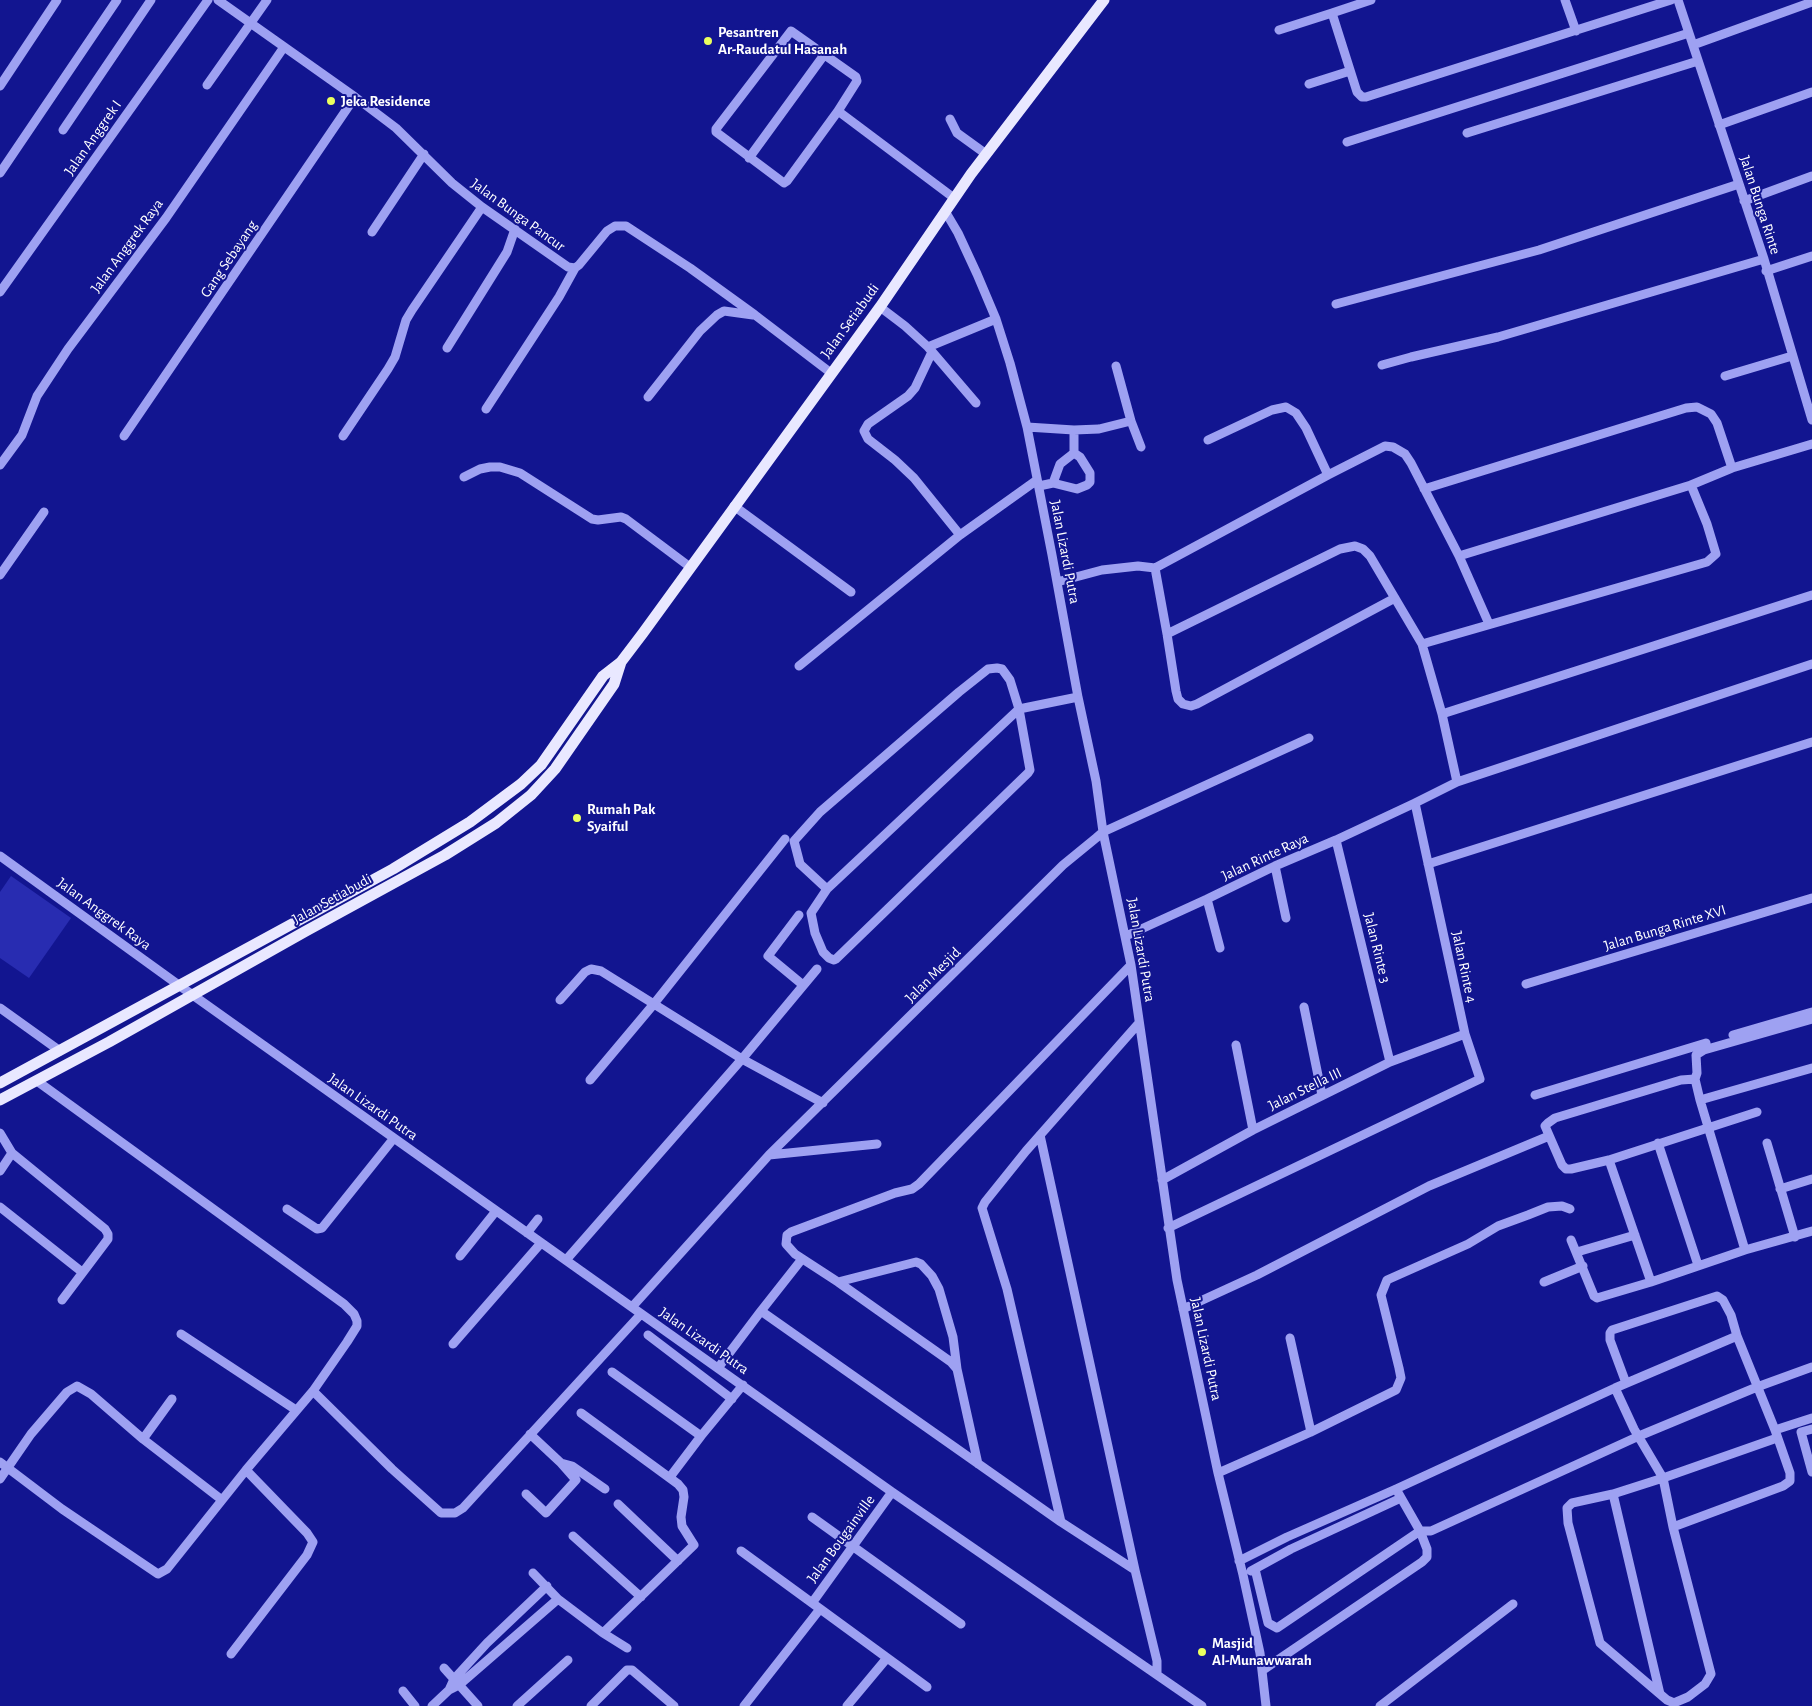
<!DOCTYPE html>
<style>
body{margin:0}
canvas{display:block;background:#121590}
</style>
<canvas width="1812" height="1706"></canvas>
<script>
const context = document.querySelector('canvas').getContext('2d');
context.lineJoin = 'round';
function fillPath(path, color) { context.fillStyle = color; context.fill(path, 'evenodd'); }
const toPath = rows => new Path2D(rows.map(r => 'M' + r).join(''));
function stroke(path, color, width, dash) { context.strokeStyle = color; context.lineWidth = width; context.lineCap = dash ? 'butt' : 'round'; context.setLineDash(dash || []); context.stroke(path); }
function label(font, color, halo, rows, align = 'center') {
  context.font = font + ' "Alegreya Sans",sans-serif'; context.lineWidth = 4; context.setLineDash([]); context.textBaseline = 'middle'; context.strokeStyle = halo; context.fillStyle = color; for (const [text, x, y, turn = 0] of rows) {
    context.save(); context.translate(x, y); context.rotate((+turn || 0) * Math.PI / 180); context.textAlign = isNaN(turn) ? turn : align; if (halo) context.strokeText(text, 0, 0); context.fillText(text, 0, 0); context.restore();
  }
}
const green = toPath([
 [11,876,71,918,29,978,0,958,0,892]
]);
const minor = toPath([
 [218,0,355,97,396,128,452,183,482,207,568,267,575,268,579,265,607,231,615,226,626,226,690,268,755,315,831,373],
 [1565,0,1576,31],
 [1678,0,1764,259,1812,420],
 [1332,13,1371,0],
 [1279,30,1332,13,1357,92,1362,97,1366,97,1671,0],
 [791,31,856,77,857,81,838,111,787,181,784,183,716,132,716,129,791,31],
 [1693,45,1812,2],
 [1309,84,1350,71],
 [207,85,267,0],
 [0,86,57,0],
 [838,111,954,198],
 [950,119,957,133,986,154],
 [1719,125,1812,92],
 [63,130,151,0],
 [1467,133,1698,61],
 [1347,142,1689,33],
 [749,158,824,55],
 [0,173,117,0],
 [1744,201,1812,176],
 [945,211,958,233,977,274,996,319,1010,363,1027,427,1052,555,1078,697,1096,781,1103,832,1131,965,1177,1280,1218,1473,1243,1575,1260,1653,1266,1706],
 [372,232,424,154],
 [1766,271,1812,256],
 [0,292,208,0],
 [1336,304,1539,250,1739,184],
 [880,307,905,326,928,347,976,403],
 [928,347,996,319],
 [447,348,507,252,515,229],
 [1382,365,1411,357,1498,337,1764,259],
 [1116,366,1131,421],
 [1725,376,1792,356],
 [648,397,700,331,717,315,724,311,753,315],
 [486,409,559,297,575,268],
 [1027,427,1074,430,1099,429,1131,421,1141,447],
 [124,436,355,97],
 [343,436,388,369,395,357,406,320,412,310,482,207],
 [1208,440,1272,410,1286,407,1296,413,1306,428,1328,475],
 [0,465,22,435,37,396,68,349,166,218,284,47],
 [464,477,480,469,490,467,500,467,520,473,592,519,598,520,621,517,626,519,690,567],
 [1053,483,1060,464,1074,453,1074,430],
 [1039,486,1053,483,1077,489,1087,485,1090,482,1090,473,1080,457,1074,453],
 [1424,489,1686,408,1697,407,1711,414,1717,423,1732,468],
 [734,506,851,592],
 [960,535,1037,480],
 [1459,556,1691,485],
 [1155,568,1167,634,1176,691,1178,699,1183,704,1191,706,1197,704,1395,598],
 [0,575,44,512],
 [1057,582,1102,570,1138,566,1155,568,1328,475,1385,446,1393,447,1405,454,1411,463,1459,556,1489,624],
 [1167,634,1340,549,1355,546,1363,549,1370,556,1422,644,1442,714,1457,782],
 [1422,644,1707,562,1716,554,1707,524,1691,485,1732,468,1812,444],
 [799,666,960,535,914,478,895,460,868,439,864,431,868,424,908,396,915,388,932,352],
 [1442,714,1812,595],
 [1336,840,1390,1062],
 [0,856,180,986,892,1492,1202,1706],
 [1428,864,1812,742],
 [1275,866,1286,918],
 [827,889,800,864,794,841,820,812,959,692,988,669,997,668,1002,669,1010,680,1019,709,1030,770,1028,773,836,959,834,960,829,958,823,952,815,933,811,913,827,889,1019,709,1078,697],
 [1207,899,1220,948],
 [799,915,768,956,803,985],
 [1126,936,1207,899,1275,866,1336,840,1415,803,1457,782,1812,664],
 [1526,984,1812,898],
 [560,1000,585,972,591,969,601,971,742,1059,823,1103],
 [1304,1007,1322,1095],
 [0,1008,60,1051],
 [1733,1035,1812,1012],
 [1236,1045,1253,1130],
 [1695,1079,1681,1080,1555,1118,1548,1123,1545,1126,1562,1165,1566,1169,1571,1169,1609,1160,1757,1112],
 [590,1080,653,1005,785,839],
 [37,1081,344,1304,354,1314,357,1321,357,1326,347,1342,313,1391,246,1470,307,1533,313,1542,307,1555,231,1654],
 [1535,1095,1706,1043],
 [1700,1100,1812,1068],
 [0,1133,12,1153,105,1229,108,1234,108,1239,62,1300],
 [1040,1135,1135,1570,1157,1661,1157,1674],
 [1658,1143,1698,1265],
 [1767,1143,1795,1237],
 [769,1155,877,1144],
 [1609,1160,1651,1282],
 [0,1171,12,1153],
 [1162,1180,1253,1130,1390,1062,1465,1034],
 [1780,1189,1812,1179],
 [0,1207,82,1272],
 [287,1209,317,1229,322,1228,394,1138],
 [1168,1228,1480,1079,1465,1034,1415,803],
 [527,1233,538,1219],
 [1571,1240,1594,1296,1597,1298,1651,1282,1745,1250,1812,1231],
 [1745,1250,1700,1100,1695,1079,1697,1073,1696,1055,1704,1050,1812,1019],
 [1577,1252,1635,1235],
 [460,1256,496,1211],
 [566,1260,742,1059,817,969],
 [838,1282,916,1262,921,1264,932,1276,939,1289,953,1337,957,1369,978,1464],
 [1544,1282,1583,1266],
 [632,1307,769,1155,1063,865,1096,838,1103,832,1309,738],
 [1183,1309,1257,1275,1429,1186,1549,1136],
 [761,1311,802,1259],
 [181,1334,296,1410],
 [648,1335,732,1399],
 [1290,1338,1311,1432],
 [453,1344,541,1243],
 [718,1368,761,1311,1061,1522,1135,1570],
 [957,1369,951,1362,838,1282,795,1254,786,1244,787,1235,791,1232,895,1193,912,1189,919,1184,1131,965],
 [612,1372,701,1436],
 [1626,1383,1610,1340,1610,1333,1612,1330,1717,1296,1723,1300,1731,1315,1737,1336,1775,1430,1790,1473,1790,1481,1783,1486,1673,1527],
 [1615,1388,1634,1429,1663,1478,1673,1527,1711,1674,1705,1684,1688,1697,1674,1703,1667,1700,1600,1643,1568,1523,1567,1508,1572,1503,1613,1494,1663,1478,1777,1438],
 [313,1391,392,1469,441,1513,455,1513,463,1508,641,1314],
 [1812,1429,1801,1432,1812,1472],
 [1775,1430,1812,1418],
 [530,1434,561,1463,572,1466,605,1489],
 [143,1439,172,1399],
 [0,1462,62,1509,158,1574,167,1569,246,1470],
 [1218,1473,1311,1432,1396,1390,1401,1378,1399,1368,1381,1295,1387,1280,1468,1244,1498,1226,1528,1215,1548,1207,1562,1206,1570,1209],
 [670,1477,701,1436,743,1385],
 [0,1479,31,1434,67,1392,77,1386,91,1394,143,1439,222,1500],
 [1396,1489,1420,1531,1431,1531,1639,1436,1757,1387,1812,1367],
 [526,1494,546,1513,576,1480,561,1463],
 [1613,1494,1660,1694],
 [618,1504,678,1561],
 [812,1517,961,1624],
 [1061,1522,1007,1289,982,1208,985,1202,1026,1151,1139,1023],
 [573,1536,641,1597],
 [741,1551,927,1687],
 [1239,1561,1287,1537,1396,1489,1615,1388,1737,1336],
 [1255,1569,1268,1623,1277,1628,1420,1531,1427,1549,1427,1557,1422,1562,1263,1670],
 [1251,1571,1291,1549,1401,1498],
 [533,1573,558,1599,603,1633,694,1545,682,1526,681,1517,684,1497,683,1490,678,1484,581,1413],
 [812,1603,892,1492],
 [603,1633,627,1648],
 [444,1668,478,1706],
 [449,1690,454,1679,487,1643,547,1586],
 [403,1691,415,1706],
 [432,1706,449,1690,459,1685,558,1599],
 [517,1706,568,1660],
 [591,1706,627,1670,632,1670,674,1706],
 [744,1706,820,1609],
 [847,1706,887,1658],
 [1380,1706,1513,1604]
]);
const major = toPath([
 [0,1083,393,869,470,822,521,784,541,765,603,676,621,662,643,633,880,307,971,174,1104,0],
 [0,1100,109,1042,306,931,445,855,496,823,531,795,555,769,614,684,621,662]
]);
const markers = [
 [708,41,5,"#ebff5e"],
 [331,101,5,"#ebff5e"],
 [577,818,5,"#ebff5e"],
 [1202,1652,5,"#ebff5e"]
];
const poiNames = [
 ["Pesantren",718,32],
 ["Ar-Raudatul Hasanah",718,49],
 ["Jeka Residence",341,101],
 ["Rumah Pak",587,809],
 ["Syaiful",587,826],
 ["Masjid",1212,1643],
 ["Al-Munawwarah",1212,1660]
];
const streetNames = [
 ["Jalan Anggrek I",93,138,-55],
 ["Jalan Bunga Rinte",1760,205,72],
 ["Jalan Bunga Pancur",518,215,36],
 ["Jalan Anggrek Raya",127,246,-54],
 ["Gang Sebayang",229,259,-56],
 ["Jalan Setiabudi",850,321,-54],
 ["Jalan Lizardi Putra",1065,552,79],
 ["Jalan Rinte Raya",1265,857,-25],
 ["Jalan Setiabudi",332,899,-29],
 ["Jalan Anggrek Raya",104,914,36],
 ["Jalan Bunga Rinte XVI",1665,928,-17],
 ["Jalan Rinte 3",1377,948,76],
 ["Jalan Lizardi Putra",1141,950,80],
 ["Jalan Rinte 4",1464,967,78],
 ["Jalan Mesjid",933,975,-45],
 ["Jalan Stella III",1305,1089,-26],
 ["Jalan Lizardi Putra",373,1107,35],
 ["Jalan Lizardi Putra",704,1341,35],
 ["Jalan Lizardi Putra",1206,1349,78],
 ["Jalan Bougainville",841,1539,-54]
];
fillPath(green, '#282cb1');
stroke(minor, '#9ea1f2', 9);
stroke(major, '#e9e8ff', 11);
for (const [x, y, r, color] of markers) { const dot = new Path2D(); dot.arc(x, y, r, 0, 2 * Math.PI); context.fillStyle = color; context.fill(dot); stroke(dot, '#121590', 2); }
label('bold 15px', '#fff', '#121590', poiNames, 'left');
label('15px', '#fff', '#121590', streetNames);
</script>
